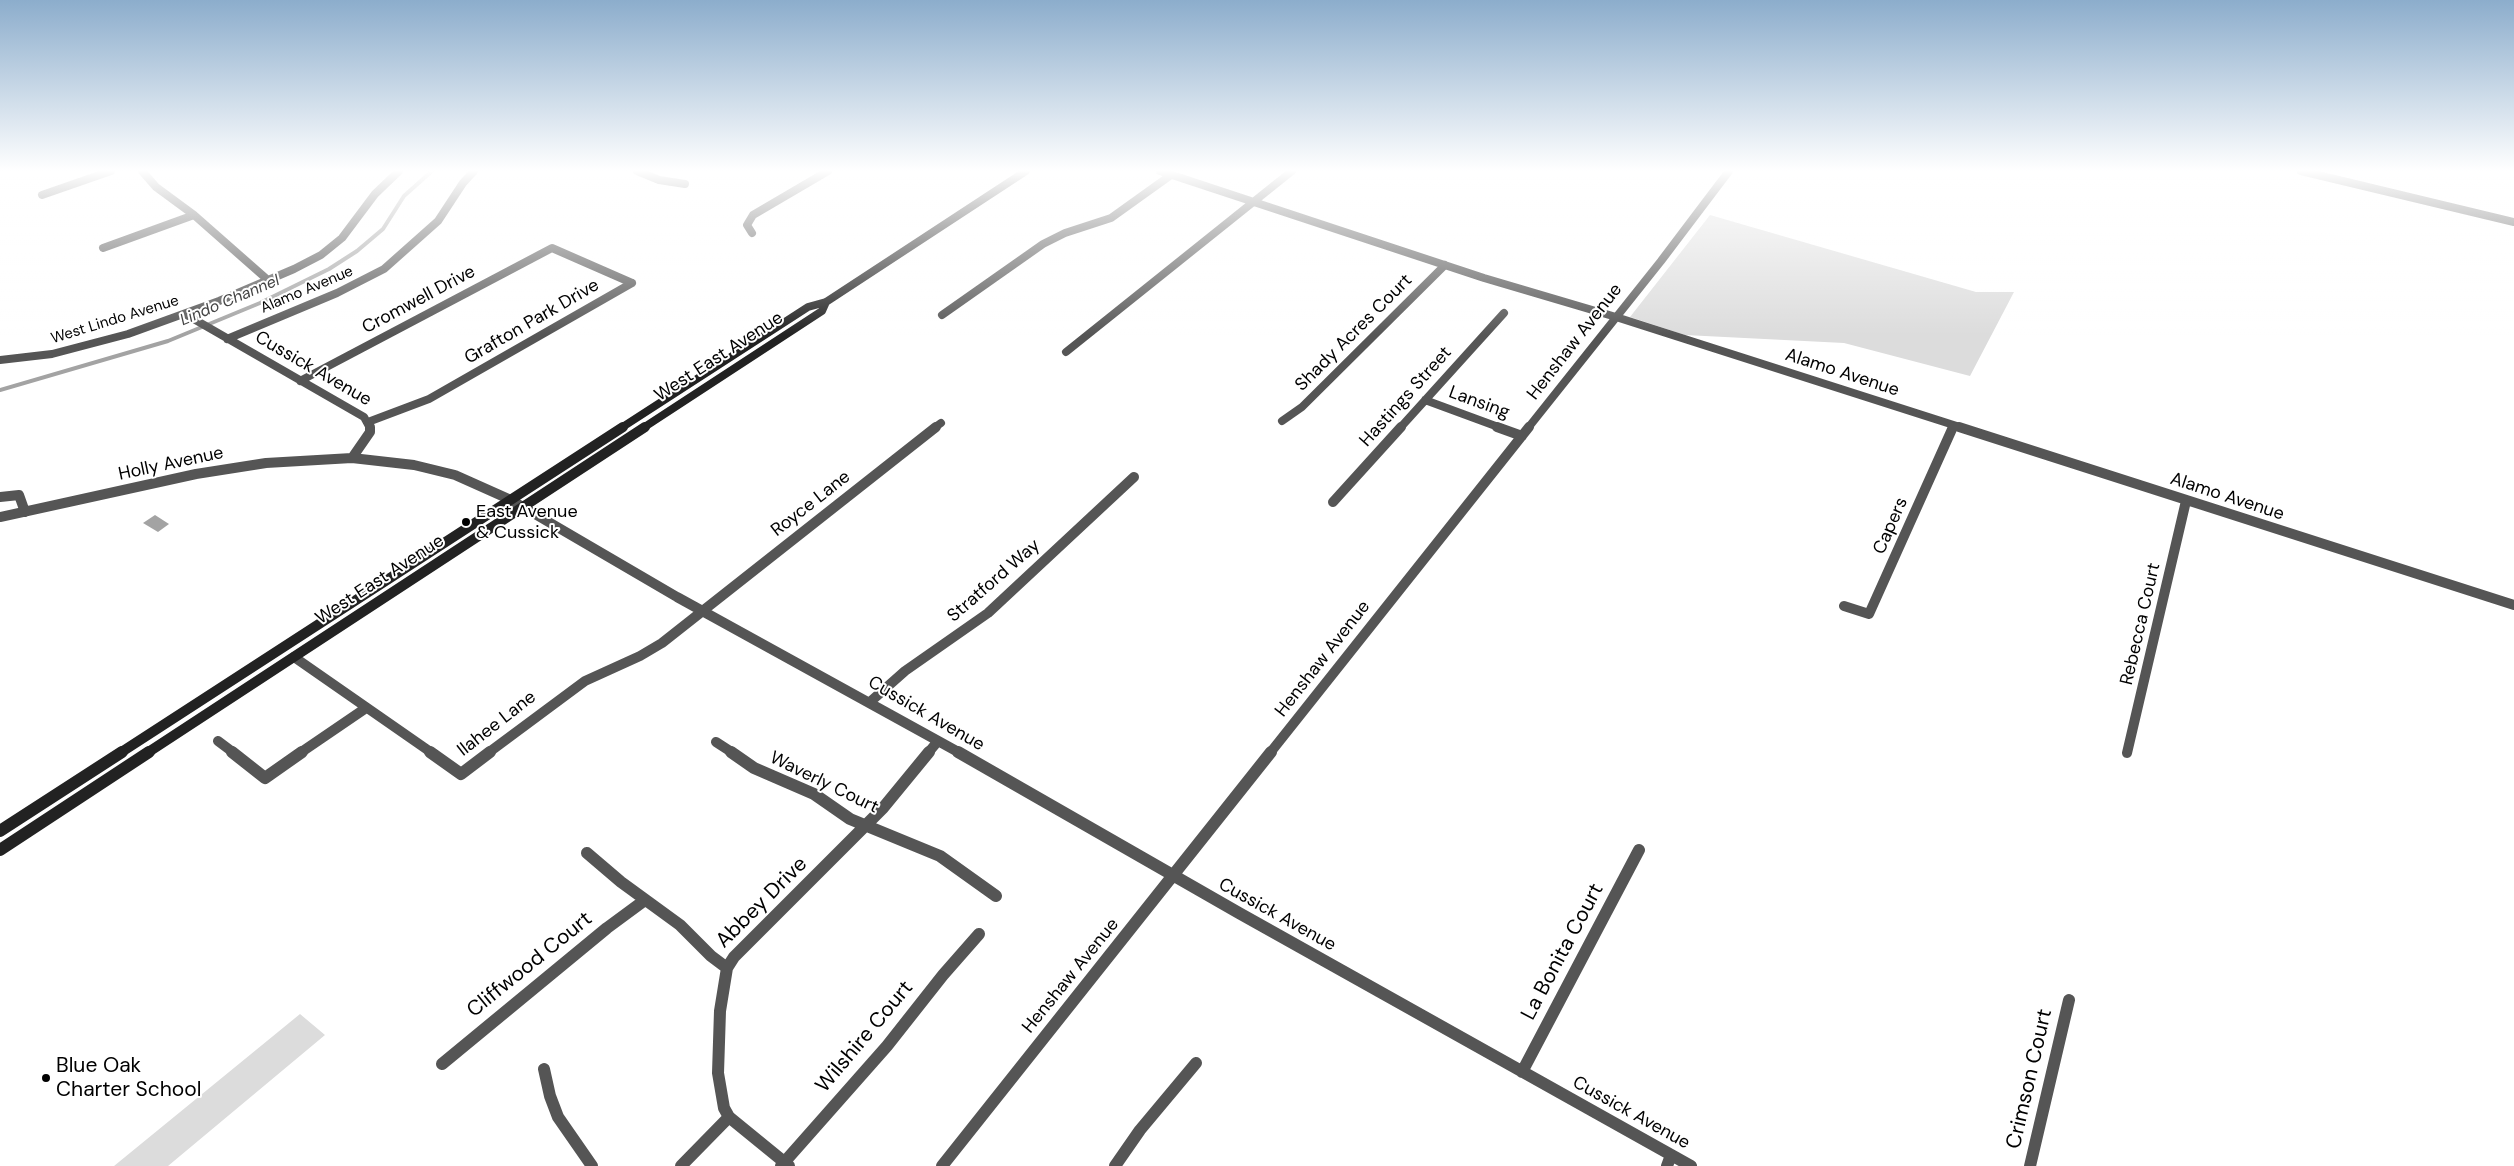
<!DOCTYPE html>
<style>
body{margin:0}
canvas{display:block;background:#fff}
</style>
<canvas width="2514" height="1166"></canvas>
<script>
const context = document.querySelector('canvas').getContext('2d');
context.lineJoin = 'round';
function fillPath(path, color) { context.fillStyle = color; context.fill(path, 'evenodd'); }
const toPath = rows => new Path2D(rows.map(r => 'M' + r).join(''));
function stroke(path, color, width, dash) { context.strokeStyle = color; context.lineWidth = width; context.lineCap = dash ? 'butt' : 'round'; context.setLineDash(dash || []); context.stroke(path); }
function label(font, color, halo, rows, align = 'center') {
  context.font = font + ' "DM Sans",sans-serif'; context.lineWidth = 4; context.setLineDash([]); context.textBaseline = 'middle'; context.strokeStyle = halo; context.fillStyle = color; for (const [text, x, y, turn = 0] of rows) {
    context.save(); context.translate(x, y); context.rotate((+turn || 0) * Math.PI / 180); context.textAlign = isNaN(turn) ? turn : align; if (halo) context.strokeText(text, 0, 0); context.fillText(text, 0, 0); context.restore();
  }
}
const green = toPath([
 [1710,215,1976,292,2014,292,1970,376,1844,343,1685,335,1630,317],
 [300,1014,325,1035,168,1166,114,1166]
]);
const water = toPath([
 [155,515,169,524,158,532,143,523]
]);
const stream = toPath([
 [0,390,168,341,260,303,329,269,357,251,383,229,404,196,432,171]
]);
const streetFar2 = toPath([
 [142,171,156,187,194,215,269,281],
 [637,171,659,180,685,184],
 [1160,171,1484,278,1616,317,1963,428],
 [2301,171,2514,222],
 [42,195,111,171],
 [752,233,747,225,753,215,828,171],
 [103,248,194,215],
 [185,314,364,417,370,428],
 [942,315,1043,244,1065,233,1111,218,1171,175],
 [227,339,337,293,384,269,438,221,463,183,474,171],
 [1066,352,1292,171],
 [0,360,52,354,128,334,219,301,294,269,321,255,342,238,375,194,399,171],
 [300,381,552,248,632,283],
 [1425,400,1501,428],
 [1282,421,1302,407,1445,265],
 [368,422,429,399,632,283],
 [934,428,941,423],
 [1400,428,1504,313],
 [1528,428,1661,261,1729,171],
 [1952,428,1953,426]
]);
const streetFar1 = toPath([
 [1497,427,1522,436],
 [1959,427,2514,605],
 [352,458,370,432,370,427],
 [0,497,19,495,25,512],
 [1333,502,1401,427],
 [0,517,196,474,266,463,352,458,414,465,455,475,511,500,677,597,960,753],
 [1844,606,1869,614,1953,427],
 [294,657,432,753],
 [870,702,905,671,988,613,1134,477],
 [218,741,234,753],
 [716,742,733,753],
 [300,753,366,708],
 [488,753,585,681,640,656,662,643,936,427],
 [928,753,938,741],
 [1270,753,1529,427],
 [2127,753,2186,501]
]);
const street = toPath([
 [232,752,265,778,302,752],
 [430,752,461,774,490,752],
 [731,752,754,768,814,794,850,819,940,856,996,896],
 [958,752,1239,913,1691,1166],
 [587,853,621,882,680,925,711,956,727,968],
 [442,1064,607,928,645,900],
 [544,1069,550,1096,558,1117,592,1166],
 [1522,1072,1639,850],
 [681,1166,729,1117],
 [781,1166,887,1046,943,975,979,934],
 [789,1166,729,1117,724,1108,718,1073,720,1011,727,968,734,957,883,808,929,752],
 [942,1166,1271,752],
 [1115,1166,1140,1130,1196,1063],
 [1667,1166,1671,1155],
 [2030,1166,2069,1000]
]);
const secondaryFar2 = toPath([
 [621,428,808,307,826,302,1026,171],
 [643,428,822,311,826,302]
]);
const secondaryFar1 = toPath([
 [120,753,623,427],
 [147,753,645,427]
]);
const secondary = toPath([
 [0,831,122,752],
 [0,850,149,752]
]);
const markers = [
 [466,522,5,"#000"],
 [46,1078,5,"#000"]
];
const farStreetnames = [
 ["Alamo Avenue",307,290,-23],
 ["West Lindo Avenue",115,320,-17]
];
const farWaternames = [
 ["Lindo Channel",230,301,-23]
];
const streetNames = [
 ["Cromwell Drive",419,300,-28],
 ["Grafton Park Drive",532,322,-30],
 ["Shady Acres Court",1354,333,-45],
 ["Henshaw Avenue",1575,342,-52],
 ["West East Avenue",719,357,-33],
 ["Cussick Avenue",313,369,30],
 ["Alamo Avenue",1842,373,18],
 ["Hastings Street",1406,397,-48],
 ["Lansing",1479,403,20],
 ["Holly Avenue",171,464,-12],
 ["Alamo Avenue",2227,497,18],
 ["Royce Lane",811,504,-38],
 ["Capers",1891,526,-66],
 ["West East Avenue",380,580,-33],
 ["Stratford Way",994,581,-41],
 ["Rebecca Court",2141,624,-77],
 ["Henshaw Avenue",1323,659,-52],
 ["Cussick Avenue",926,714,30],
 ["Ilahee Lane",497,724,-38],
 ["Waverly Court",824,783,26],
 ["Cussick Avenue",1277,915,29],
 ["Henshaw Avenue",1071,976,-51],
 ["Cussick Avenue",1631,1113,29]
];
const poiNames = [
 ["East Avenue",476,512],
 ["& Cussick",476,533]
];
const nearStreetnames = [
 ["Abbey Drive",762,903,-45],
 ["La Bonita Court",1563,952,-62],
 ["Cliffwood Court",530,965,-39],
 ["Wilshire Court",865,1037,-50],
 ["Crimson Court",2030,1079,-77]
];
const nearPoinames = [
 ["Blue Oak",56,1066],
 ["Charter School",56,1090]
];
fillPath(green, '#dcdcdc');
fillPath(water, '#a3a3a3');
stroke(stream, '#a3a3a3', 4);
stroke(streetFar2, '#555', 8);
stroke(streetFar1, '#555', 10);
stroke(street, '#555', 12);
stroke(secondaryFar2, '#222', 8);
stroke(secondaryFar1, '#222', 10);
stroke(secondary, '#222', 12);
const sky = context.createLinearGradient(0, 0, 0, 335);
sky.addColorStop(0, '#8cadcc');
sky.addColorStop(0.51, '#fff');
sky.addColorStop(1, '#ffffff00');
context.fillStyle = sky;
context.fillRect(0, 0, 2514, 335);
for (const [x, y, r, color] of markers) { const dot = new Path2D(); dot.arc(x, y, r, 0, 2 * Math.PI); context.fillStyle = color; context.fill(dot); stroke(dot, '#fff', 2); }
label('15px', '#000', '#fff', farStreetnames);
label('italic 16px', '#444', '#fff', farWaternames);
label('18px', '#000', '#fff', streetNames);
label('18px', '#000', '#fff', poiNames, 'left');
label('21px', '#000', '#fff', nearStreetnames);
label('21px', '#000', '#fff', nearPoinames, 'left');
</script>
